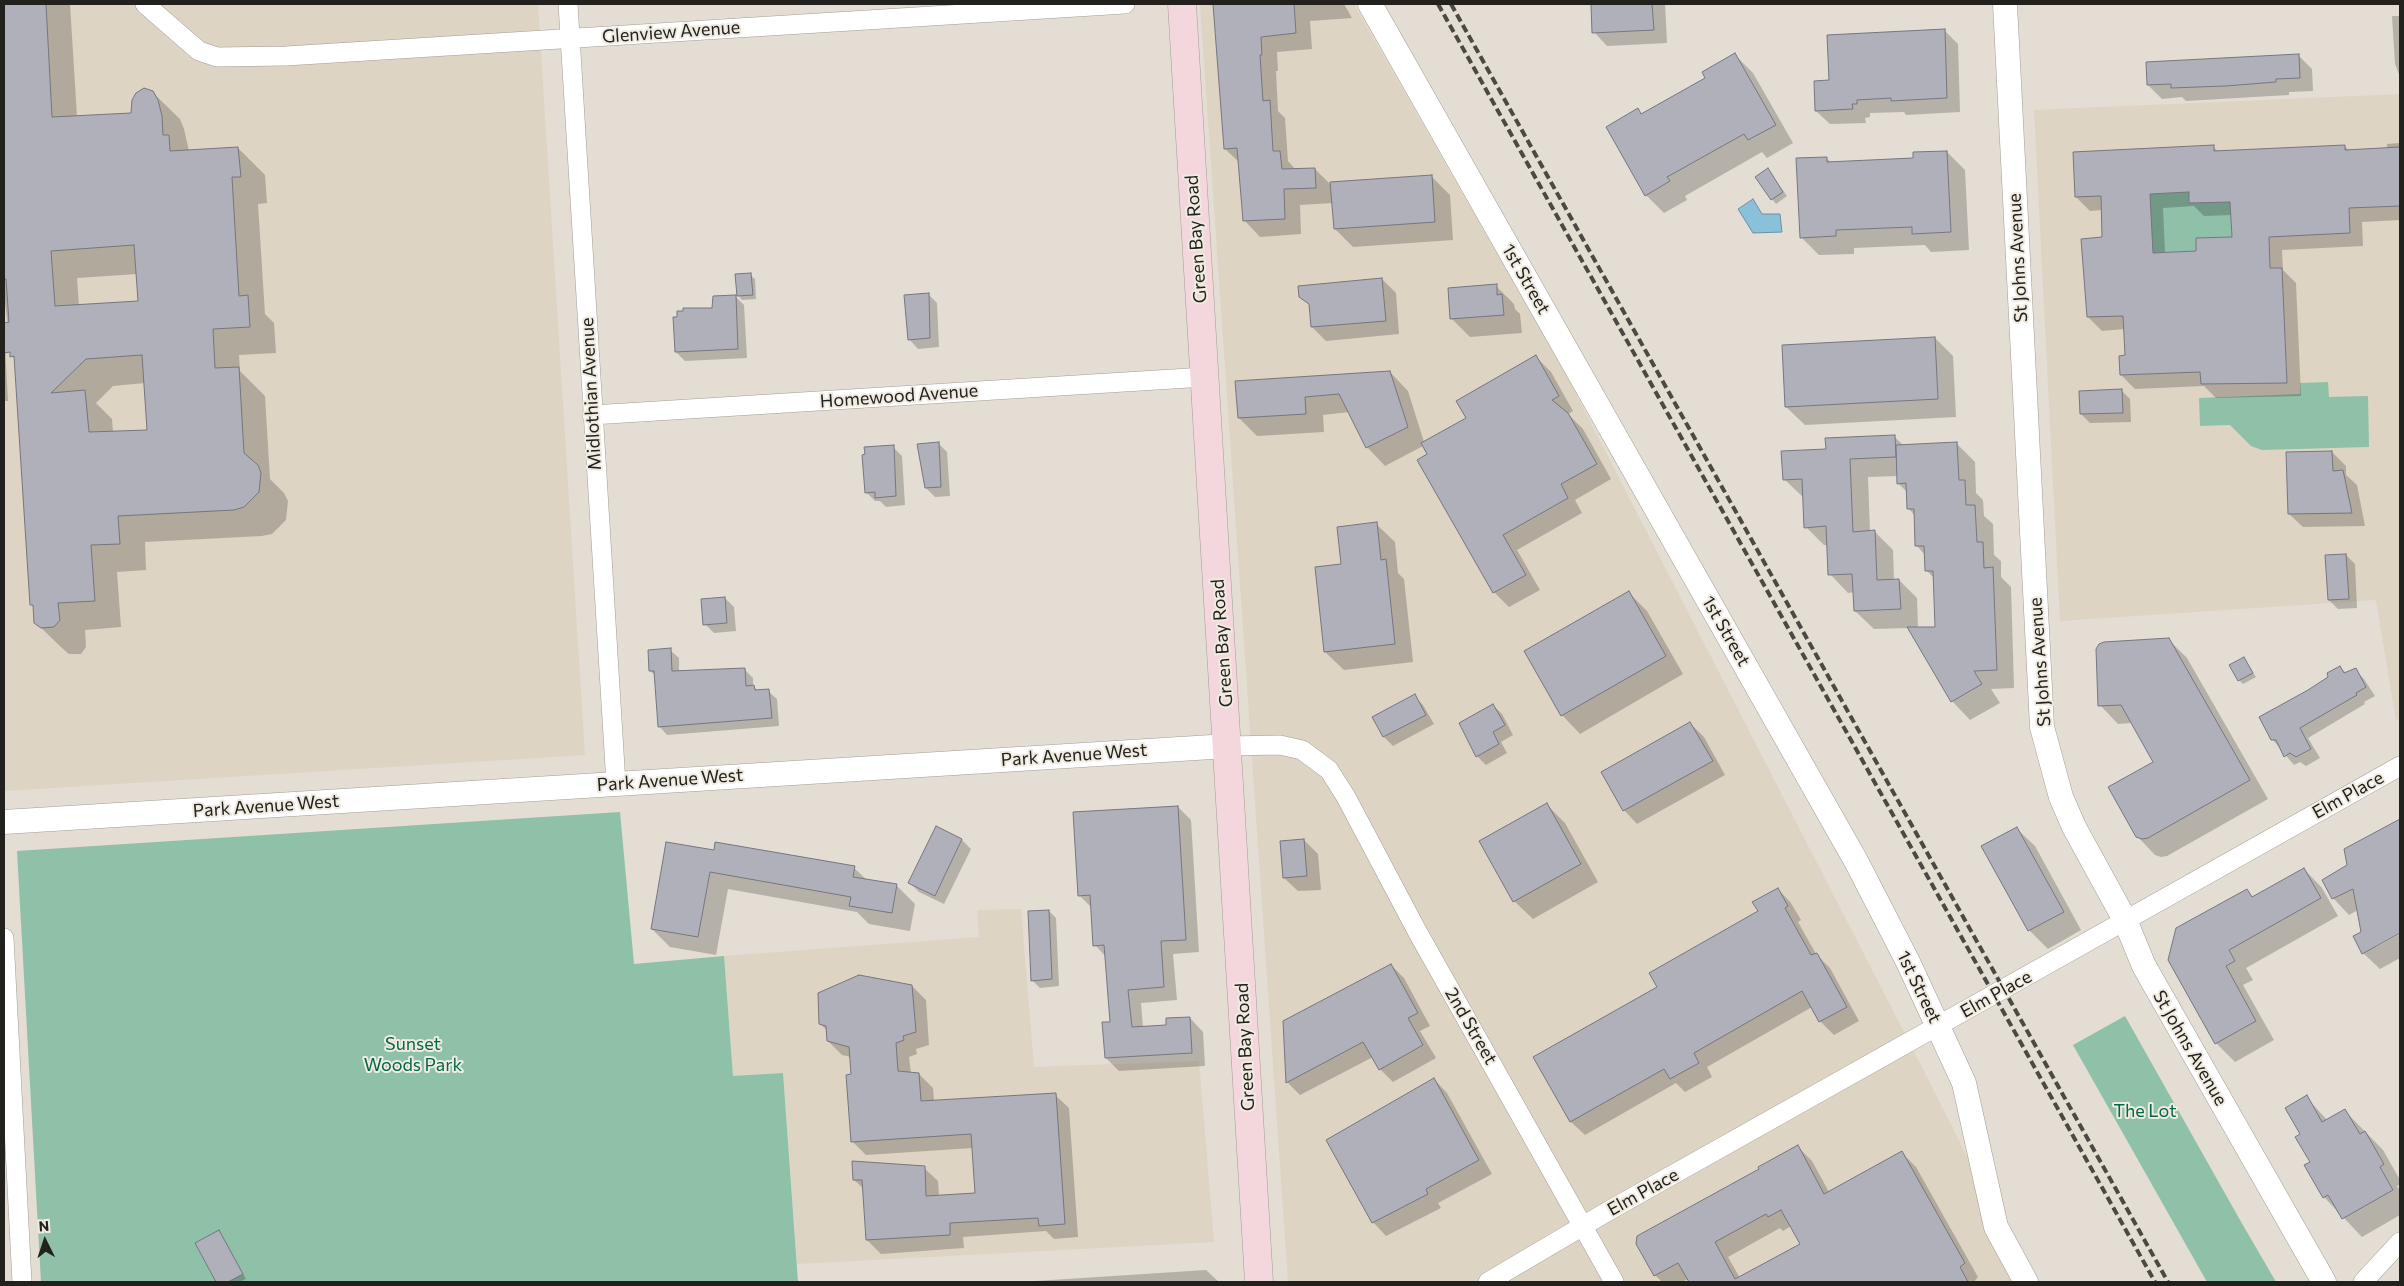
<!DOCTYPE html>
<style>
body{margin:0}
#map{position:relative;width:2404px;height:1286px;overflow:hidden;background:#e3ddd3;font-family:Commissioner,sans-serif}
canvas{display:block}
.frame{position:absolute;inset:0;border:5px solid #23211d;pointer-events:none}
.north{position:absolute;left:20px;top:1216px;width:50px;height:50px;-webkit-text-stroke:4px #f0ebe0;paint-order:stroke;rotate:356deg;font-size:14px;font-weight:700;line-height:20px;text-align:center;color:#23211d}
.north::after{content:'';display:block;margin:auto;width:18px;height:22px;background:#23211d;clip-path:polygon(50% 0,100% 100%,50% 72%,0 100%)}
</style>
<div id="map">
<canvas width="2404" height="1286"></canvas>
<div class="frame"></div>
<div class="north">N</div>
</div>
<script>
const context = document.querySelector('canvas').getContext('2d');
context.lineJoin = 'round';
function fillPath(path, color) { context.fillStyle = color; context.fill(path, 'evenodd'); }
const toPath = rows => new Path2D(rows.map(r => 'M' + r).join(''));
function stroke(path, color, width, dash) { context.strokeStyle = color; context.lineWidth = width; context.lineCap = dash ? 'butt' : 'round'; context.setLineDash(dash || []); context.stroke(path); }
function label(font, color, halo, rows, align = 'center') {
  context.font = font + ' Commissioner,sans-serif'; context.lineWidth = 4; context.setLineDash([]); context.textBaseline = 'middle'; context.strokeStyle = halo; context.fillStyle = color; for (const [text, x, y, turn = 0] of rows) {
    context.save(); context.translate(x, y); context.rotate((+turn || 0) * Math.PI / 180); context.textAlign = isNaN(turn) ? turn : align; if (halo) context.strokeText(text, 0, 0); context.fillText(text, 0, 0); context.restore();
  }
}
const built = toPath([
 [4,4,538,4,585,755,4,791],
 [1200,4,1354,4,1563,369,1922,1067,2030,1282,1288,1282],
 [2400,94,2400,719,2396,721,2376,600,2060,621,2034,110],
 [1021,909,1034,1067,1199,1061,1214,1242,797,1264,783,1073,733,1077,724,956,979,937,977,910]
]);
const green = toPath([
 [2189,192,2190,203,2230,198,2232,237,2196,238,2196,251,2140,254,2150,194],
 [2328,382,2329,397,2368,396,2369,447,2262,450,2251,446,2230,425,2200,426,2199,398,2300,394,2300,383],
 [620,812,634,964,724,956,733,1076,783,1073,798,1282,41,1282,17,851],
 [2125,1016,2240,1220,2276,1282,2207,1282,2073,1045]
]);
const water = toPath([
 [1753,199,1762,214,1780,214,1782,232,1753,233,1738,209,1753,199]
]);
const shadow = toPath([
 [4,4,70,4,77,117,132,114,152,92,180,119,184,129,189,151,238,148,265,175,267,203,258,204,265,314,274,323,276,353,239,355,240,371,265,396,270,479,284,493,288,501,286,520,272,534,262,536,145,542,146,570,117,572,121,627,85,630,86,647,81,654,69,654,63,649,35,622,35,608,31,604,16,360,12,356,4,296],
 [137,274,139,302,79,306,77,278],
 [145,383,148,431,113,432,112,419,96,403,113,386],
 [1214,4,1344,4,1352,18,1310,21,1312,49,1277,52,1278,71,1276,71,1278,111,1285,118,1288,161,1296,170,1315,169,1332,186,1431,176,1450,195,1453,240,1353,247,1335,229,1333,203,1300,205,1301,234,1260,237,1244,220,1240,163,1225,149],
 [1592,4,1665,4,1667,43,1607,46,1594,32],
 [2399,4,2400,4,2400,77,2395,64,2392,16,2400,16],
 [1944,30,1958,44,1960,112,1906,115,1904,112,1870,113,1870,117,1865,118,1866,123,1830,124,1816,111,1830,81],
 [1735,55,1753,73,1793,143,1767,158,1762,152,1685,196,1687,200,1664,213,1646,195,1638,110,1642,114,1706,78],
 [2298,55,2312,69,2313,91,2289,92,2289,95,2186,101,2182,97,2162,99,2148,85],
 [2400,143,2400,220,2362,222,2363,246,2282,250,2283,270,2296,283,2301,396,2216,398,2204,386,2135,389,2121,375,2126,357,2125,329,2102,331,2088,317,2104,239,2102,210,2090,211,2076,197,2213,147,2219,152,2345,146,2349,151,2387,149,2387,144],
 [2194,206,2204,216,2232,215,2233,238,2198,252,2165,253,2163,208],
 [1947,152,1965,170,1969,250,1931,252,1925,245,1854,248,1854,254,1819,255,1801,237,1826,158,1832,163,1914,160],
 [1768,170,1787,196,1776,204,1772,199],
 [750,275,755,279,756,299,742,300,738,295],
 [1382,279,1396,293,1399,334,1326,341,1312,327,1311,306,1300,296],
 [1496,286,1514,304,1515,309,1520,314,1522,333,1470,337,1451,318],
 [928,294,937,303,939,347,918,349,909,339],
 [735,296,744,305,747,358,685,361,676,352,714,309],
 [4,328,8,401,4,401],
 [1935,338,1953,356,1956,417,1805,425,1786,407],
 [1536,357,1551,372,1573,411,1568,414,1583,429,1611,479,1575,500,1582,513,1517,550,1540,590,1509,607,1494,592,1423,446,1385,466,1367,447,1349,412,1323,415,1324,432,1257,436,1239,418,1237,382,1390,372,1408,391,1424,442,1468,418],
 [2121,390,2130,399,2131,422,2090,423,2081,414],
 [1894,436,1904,446,1956,443,1975,462,1976,493,1983,500,1984,516,1993,524,1994,555,2001,561,2001,577,2011,587,2014,688,1991,689,2000,703,1970,720,1952,701,1909,628,1874,629,1855,611,1854,592,1848,593,1830,574,1828,545,1824,545,1806,527,1804,498,1784,479,1827,450],
 [1898,476,1899,484,1908,493,1909,509,1915,516,1917,546,1925,555,1926,570,1935,579,1937,628,1918,628,1917,598,1899,580,1894,580,1893,550,1875,532,1870,532,1868,477],
 [938,443,947,452,950,496,935,497,926,488],
 [893,447,902,456,905,505,886,507,880,501,875,501,866,492],
 [2332,452,2346,466,2346,475,2357,485,2365,526,2303,527,2289,514],
 [1376,524,1395,542,1398,573,1404,579,1413,662,1344,670,1325,652,1343,565],
 [2346,555,2355,564,2357,608,2338,609,2329,600],
 [1629,593,1647,611,1683,674,1580,734,1562,715],
 [725,598,734,607,736,631,714,633,705,624],
 [2169,640,2187,658,2268,799,2167,856,2161,857,2155,855,2137,836,2154,762,2132,723,2118,724,2100,705],
 [670,650,679,658,679,672,745,670,753,678,753,686,758,691,768,691,777,699,779,726,667,735,659,726,656,676,650,671],
 [2244,659,2256,677,2243,684,2239,680],
 [2340,667,2346,673,2355,670,2364,679,2375,696,2364,702,2365,704,2308,738,2320,758,2306,766,2300,762,2294,765,2272,739,2309,691,2330,677],
 [1414,696,1423,705,1434,724,1393,746,1384,737],
 [1493,705,1502,714,1513,735,1501,742,1507,753,1486,765,1477,756],
 [1690,723,1704,737,1725,775,1637,824,1624,810],
 [1547,805,1565,823,1598,882,1533,919,1514,901],
 [1178,807,1191,820,1199,952,1173,954,1177,1000,1141,1003,1143,1028,1168,1026,1190,1018,1203,1032,1205,1066,1119,1071,1106,1058,1112,1023,1106,957,1095,945,1092,908,1079,895],
 [2400,820,2400,931,2376,944,2376,947,2400,934,2400,958,2380,969,2363,953,2362,932,2358,910,2349,915,2333,898,2349,866,2346,850],
 [937,828,962,840,971,849,944,904,919,892,910,883],
 [2016,828,2035,846,2081,930,2048,949,2030,931,1983,847],
 [1304,840,1318,854,1321,890,1298,891,1284,878],
 [715,852,854,868,867,880,897,886,915,904,910,931,869,924,857,912,728,889,716,955,670,947,652,929],
 [2304,869,2322,888,2338,916,2246,968,2253,980,2243,985,2274,1040,2235,1062,2216,1043,2169,960,2246,890,2254,898],
 [1778,889,1791,903,1801,920,1798,922,1816,954,1830,968,1859,1021,1834,1035,1820,1021,1812,1007,1707,1067,1712,1077,1685,1092,1676,1083,1585,1135,1571,1122,1534,1058,1659,987,1759,912],
 [1049,911,1056,918,1059,986,1040,988,1032,980],
 [1391,965,1404,978,1430,1026,1420,1031,1436,1058,1393,1082,1380,1069,1373,1057,1300,1095,1288,1083,1285,1022],
 [912,986,926,1000,929,1045,916,1049,917,1054,909,1057,911,1073,919,1074,933,1088,934,1102,1055,1095,1069,1108,1078,1237,1054,1239,1046,1231,963,1237,964,1248,881,1254,867,1240,864,1189,854,1180,924,1168,938,1181,939,1196,976,1194,973,1148,866,1155,852,1141,851,1057,842,1055,828,1041,828,1031,820,1024],
 [1434,1079,1447,1093,1492,1174,1438,1203,1441,1208,1386,1236,1373,1222],
 [2306,1097,2328,1121,2345,1111,2383,1150,2400,1180,2400,1184,2397,1186,2400,1191,2400,1215,2362,1237,2324,1197,2302,1134],
 [1798,1147,1812,1161,1829,1192,1902,1153,1916,1167,1978,1277,1974,1282,1691,1282,1688,1279,1682,1282,1662,1282,1655,1275,1761,1170],
 [1791,1226,1801,1245,1740,1278,1728,1257,1780,1228,1783,1231],
 [219,1231,246,1279,239,1282,218,1282,197,1243],
 [1206,1270,1219,1282,1020,1282],
 [832,1281,833,1282,807,1282]
]);
const building = toPath([
 [4,4,46,4,52,117,131,113,132,100,136,93,144,88,153,91,158,100,162,116,163,135,169,135,170,151,238,147,241,177,232,177,239,296,248,295,250,327,213,329,215,368,239,367,244,453,258,465,261,473,259,492,244,507,234,510,118,516,120,544,91,545,95,601,58,603,60,620,54,627,41,628,34,623,33,605,30,605,14,356,10,357,10,352,4,353,4,323,9,322,6,279,4,279,4,4],
 [134,245,138,301,55,306,51,251,134,245],
 [142,355,147,430,89,432,85,390,51,393,86,359,142,355],
 [1213,4,1294,4,1296,33,1261,37,1262,55,1260,55,1263,101,1270,100,1273,151,1280,151,1282,169,1315,168,1316,188,1284,189,1285,219,1243,221,1237,148,1224,149,1213,4],
 [1591,4,1652,4,1654,30,1592,33,1591,4],
 [1945,29,1947,98,1891,101,1891,98,1857,100,1857,104,1852,104,1853,109,1815,111,1814,81,1829,80,1827,35,1945,29],
 [1735,53,1776,125,1748,140,1744,134,1667,177,1670,181,1645,196,1606,127,1638,108,1641,114,1705,78,1702,72,1735,53],
 [2299,54,2300,78,2276,79,2276,82,2226,86,2171,88,2171,84,2147,85,2146,62,2299,54],
 [2214,145,2214,151,2345,145,2345,150,2400,147,2400,206,2349,208,2350,233,2269,237,2270,268,2282,268,2287,383,2201,384,2200,372,2120,375,2119,356,2125,355,2123,316,2087,317,2081,239,2102,237,2101,196,2075,197,2073,152,2214,145],
 [2189,192,2189,203,2230,202,2232,237,2196,238,2196,251,2153,253,2150,194,2189,192],
 [1947,151,1951,232,1912,234,1912,227,1836,230,1836,236,1800,238,1796,158,1827,157,1827,162,1913,158,1913,152,1947,151],
 [1768,168,1783,192,1771,200,1755,177,1768,168],
 [1432,175,1435,222,1334,229,1330,182,1432,175],
 [751,273,753,295,737,296,735,274,751,273],
 [1382,278,1386,321,1311,327,1309,304,1299,297,1298,286,1382,278],
 [1497,284,1497,295,1502,294,1504,315,1450,319,1448,288,1497,284],
 [929,293,930,338,908,340,904,295,929,293],
 [736,295,738,349,675,352,673,317,677,317,677,311,683,311,683,308,712,308,713,296,736,295],
 [1935,337,1938,399,1785,407,1782,345,1935,337],
 [1536,355,1559,396,1552,400,1568,413,1597,464,1561,484,1568,498,1503,535,1526,575,1493,593,1417,460,1427,454,1421,443,1466,418,1456,401,1536,355],
 [1390,371,1408,427,1366,448,1339,394,1305,397,1306,414,1238,418,1235,381,1390,371],
 [2122,389,2123,413,2080,414,2079,391,2122,389],
 [1895,435,1896,457,1850,459,1853,532,1875,530,1877,580,1899,579,1901,609,1854,611,1852,574,1828,575,1826,526,1804,528,1802,479,1783,480,1781,451,1826,449,1825,438,1895,435],
 [939,442,941,487,925,488,917,444,939,442],
 [1957,442,1959,480,1965,480,1966,505,1975,505,1977,542,1983,542,1984,568,1993,567,1997,670,1974,671,1982,684,1951,702,1907,627,1935,627,1933,571,1925,571,1924,546,1915,546,1914,509,1907,509,1906,483,1897,484,1896,445,1957,442],
 [894,445,896,496,875,498,875,492,865,493,862,455,865,454,864,447,894,445],
 [2332,451,2333,471,2343,470,2352,513,2288,514,2286,452,2332,451],
 [1377,522,1381,560,1386,559,1395,644,1324,652,1315,567,1341,564,1337,527,1377,522],
 [2346,554,2349,599,2328,600,2325,555,2346,554],
 [1629,591,1666,656,1561,716,1524,651,1629,591],
 [725,597,727,623,703,625,701,599,725,597],
 [2169,638,2250,780,2148,838,2142,839,2136,837,2108,787,2153,762,2121,705,2098,706,2096,649,2099,644,2104,642,2169,638],
 [671,648,672,671,745,668,746,686,754,685,755,690,769,689,772,718,658,727,654,671,649,671,648,650,671,648],
 [2244,657,2253,673,2238,681,2229,665,2244,657],
 [2340,666,2344,673,2356,668,2366,687,2356,693,2357,695,2300,728,2311,749,2296,757,2290,753,2284,757,2276,740,2271,740,2259,717,2308,690,2328,677,2327,673,2340,666],
 [1415,694,1426,715,1383,737,1372,717,1415,694],
 [1493,704,1505,725,1493,732,1499,744,1476,757,1459,723,1493,704],
 [1690,722,1713,761,1623,811,1601,772,1690,722],
 [1547,803,1581,864,1513,902,1479,841,1547,803],
 [1178,806,1186,940,1161,941,1164,987,1128,990,1132,1027,1166,1025,1166,1018,1190,1017,1192,1053,1105,1058,1102,1022,1110,1022,1104,945,1093,946,1090,895,1078,896,1073,812,1178,806],
 [2400,819,2400,933,2362,954,2353,936,2361,932,2353,889,2332,899,2322,880,2347,865,2344,849,2400,819],
 [936,826,962,839,935,896,908,883,936,826],
 [2017,827,2064,912,2028,931,1981,846,2017,827],
 [1304,839,1307,876,1283,878,1280,841,1304,839],
 [666,842,714,850,715,842,855,866,853,877,897,884,892,913,849,906,851,897,710,872,698,937,651,929,666,842],
 [2304,868,2321,898,2229,950,2235,961,2226,966,2256,1021,2215,1044,2168,960,2176,928,2247,889,2252,897,2304,868],
 [1778,888,1788,906,1785,908,1811,955,1817,953,1847,1007,1819,1022,1802,991,1694,1053,1699,1063,1670,1079,1664,1069,1570,1122,1533,1057,1657,987,1649,973,1758,911,1752,902,1778,888],
 [1049,910,1052,979,1031,981,1028,911,1049,910],
 [1391,964,1418,1013,1408,1018,1423,1045,1379,1070,1363,1042,1286,1083,1283,1021,1391,964],
 [859,975,912,985,916,1032,903,1036,904,1040,896,1043,898,1071,919,1073,921,1101,1056,1093,1065,1224,1039,1226,1038,1218,950,1223,950,1235,866,1240,862,1180,853,1180,852,1161,925,1166,926,1196,975,1193,971,1134,851,1142,846,1075,851,1074,849,1047,827,1041,826,1026,819,1024,818,993,859,975],
 [1434,1078,1479,1160,1426,1189,1428,1194,1372,1223,1326,1140,1434,1078],
 [2307,1095,2322,1122,2345,1109,2360,1134,2365,1131,2384,1164,2380,1167,2393,1190,2342,1219,2328,1195,2323,1198,2304,1165,2310,1162,2295,1137,2300,1134,2285,1108,2307,1095],
 [1798,1145,1824,1194,1902,1151,1965,1263,1960,1267,1968,1282,1689,1282,1678,1263,1654,1276,1636,1244,1637,1236,1759,1169,1758,1167,1798,1145],
 [1781,1210,1800,1244,1735,1279,1715,1242,1766,1214,1768,1217,1781,1210],
 [219,1230,243,1274,228,1282,216,1282,195,1243,219,1230]
]);
const minor = toPath([
 [145,4,199,51,217,57,286,56,1125,4],
 [568,4,616,784],
 [592,415,1205,377],
 [1228,746,1280,745,1302,750,1329,770,1346,797,1417,931,1614,1282],
 [4,938,22,1282],
 [1488,1282,1610,1210,2400,766],
 [2363,1282,2400,1242]
]);
const tertiary = toPath([
 [1370,4,1856,861,1908,962,1964,1083,1996,1227,2026,1282],
 [2005,4,2042,727,2061,797,2074,827,2125,920,2144,966,2324,1282],
 [4,822,1228,746]
]);
const secondary = toPath([
 [1182,4,1259,1282]
]);
const rail = toPath([
 [1438,4,2155,1282],
 [1451,4,2168,1282]
]);
const streetNames = [
 ["Glenview Avenue",671,32,-4],
 ["Green Bay Road",1196,239,-94],
 ["St Johns Avenue",2018,258,-93],
 ["1st Street",1526,279,60],
 ["Midlothian Avenue",591,394,-93],
 ["Homewood Avenue",899,396,-4],
 ["1st Street",1726,631,60],
 ["Green Bay Road",1222,643,-94],
 ["St Johns Avenue",2040,662,-94],
 ["Park Avenue West",1074,755,-4],
 ["Park Avenue West",670,780,-4],
 ["Elm Place",2348,795,-29],
 ["Park Avenue West",266,806,-4],
 ["1st Street",1919,987,64],
 ["Elm Place",1996,994,-29],
 ["2nd Street",1471,1026,60],
 ["Green Bay Road",1245,1047,-93],
 ["St Johns Avenue",2190,1048,60],
 ["Elm Place",1643,1192,-29]
];
const parkNames = [
 ["Sunset",413,1044],
 ["Woods Park",413,1065],
 ["The Lot",2145,1111]
];
fillPath(built, '#ded4c3');
fillPath(green, '#8fc0a8');
fillPath(water, '#8bc0db');
stroke(water, '#6c90a2', 1);
fillPath(shadow, '#0003');
fillPath(building, '#b0b0bb');
stroke(building, '#767680', 1);
stroke(minor, '#a39d94', 20);
stroke(tertiary, '#a39d94', 25);
stroke(secondary, '#a39d94', 29);
stroke(minor, '#fff', 19);
stroke(tertiary, '#fff', 24);
stroke(secondary, '#f4d7dc', 28);
stroke(rail, '#4c4944', 4, [8, 4]);
label('18px', '#23211d', '#f0ebe0', streetNames);
label('18px', '#016848', '#f0ebe0', parkNames);
</script>
